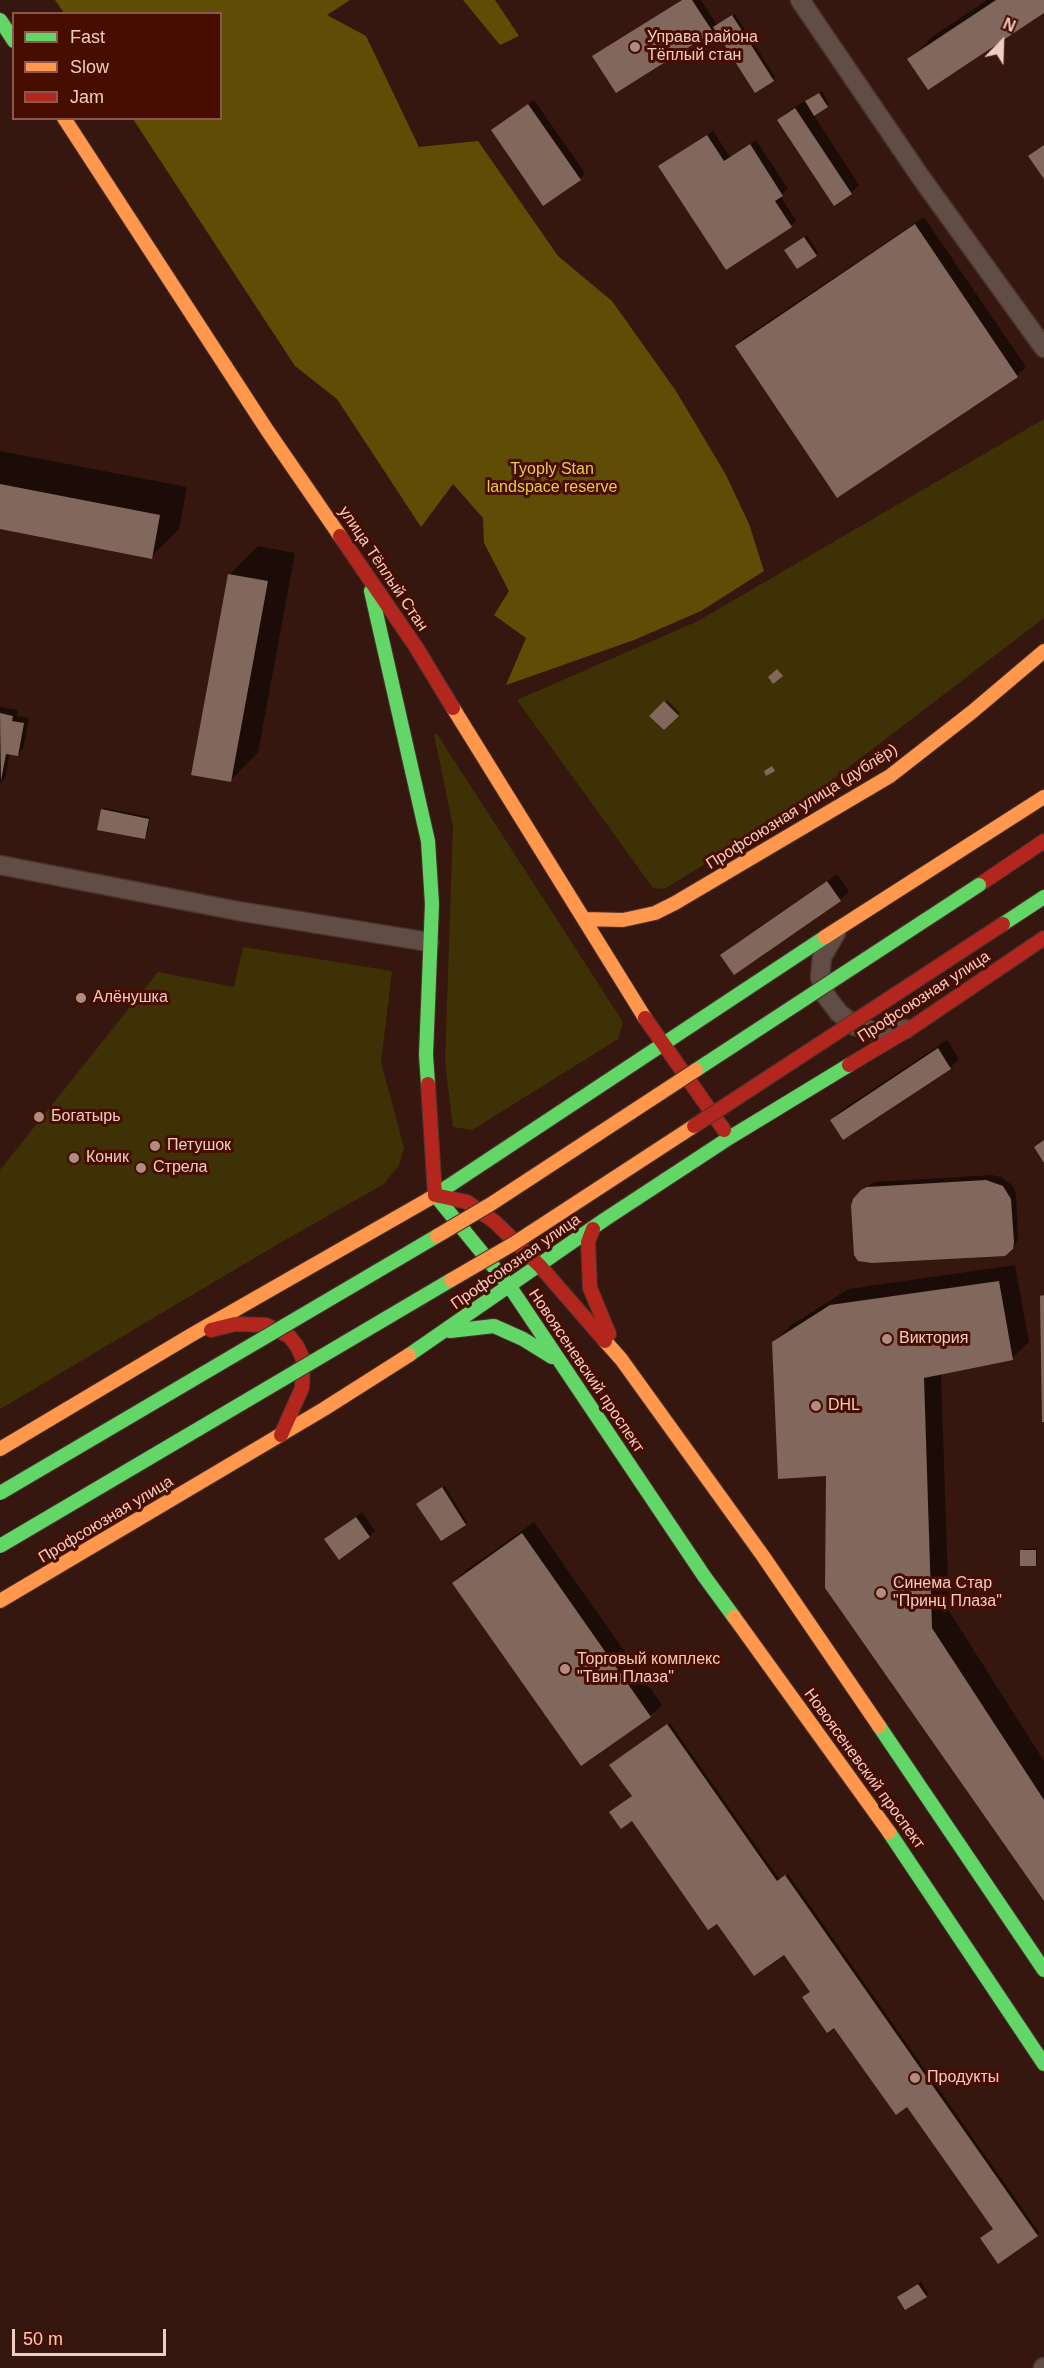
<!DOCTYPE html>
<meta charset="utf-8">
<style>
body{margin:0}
#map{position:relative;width:1044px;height:2368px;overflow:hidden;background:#361710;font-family:Helvetica,sans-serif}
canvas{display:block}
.legend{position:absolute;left:12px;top:12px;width:210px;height:108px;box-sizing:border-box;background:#460d00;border:2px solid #8a594d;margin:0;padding:8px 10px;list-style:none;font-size:18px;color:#f1ccc1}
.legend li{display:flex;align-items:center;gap:12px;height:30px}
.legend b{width:30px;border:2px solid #8a594d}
.north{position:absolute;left:972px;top:12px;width:60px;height:60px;-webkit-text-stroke:4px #460d00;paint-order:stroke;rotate:23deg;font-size:16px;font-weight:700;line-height:24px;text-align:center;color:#f1ccc1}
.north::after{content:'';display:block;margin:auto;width:21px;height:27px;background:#f1ccc1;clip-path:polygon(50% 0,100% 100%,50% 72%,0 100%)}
.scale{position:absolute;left:12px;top:2329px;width:154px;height:27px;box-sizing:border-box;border:3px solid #f1ccc1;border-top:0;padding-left:8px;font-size:18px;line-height:21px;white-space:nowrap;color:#f1ccc1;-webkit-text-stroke:4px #460d00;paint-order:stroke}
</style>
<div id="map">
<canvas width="1044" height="2368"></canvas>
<ul class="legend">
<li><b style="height:8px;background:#63d668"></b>Fast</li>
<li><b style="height:8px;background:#ff974d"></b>Slow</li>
<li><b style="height:8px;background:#b3261e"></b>Jam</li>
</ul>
<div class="north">N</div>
<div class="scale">50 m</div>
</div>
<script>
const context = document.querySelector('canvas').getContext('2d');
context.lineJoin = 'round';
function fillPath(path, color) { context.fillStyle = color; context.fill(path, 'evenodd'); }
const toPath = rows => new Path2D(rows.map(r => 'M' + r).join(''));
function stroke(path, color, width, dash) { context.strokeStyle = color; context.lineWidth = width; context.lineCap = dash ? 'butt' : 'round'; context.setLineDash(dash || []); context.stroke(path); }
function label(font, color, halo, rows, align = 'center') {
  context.font = font + ' Helvetica,sans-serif'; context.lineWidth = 6; context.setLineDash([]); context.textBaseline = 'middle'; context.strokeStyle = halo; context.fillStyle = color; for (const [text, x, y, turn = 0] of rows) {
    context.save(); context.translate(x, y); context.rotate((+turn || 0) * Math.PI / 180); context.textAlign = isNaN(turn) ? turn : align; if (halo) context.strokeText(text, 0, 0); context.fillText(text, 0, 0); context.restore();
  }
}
const green = toPath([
 [1044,419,1044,618,786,815,664,889,653,888,517,700,698,621],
 [434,734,437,734,623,1022,618,1039,472,1130,453,1127,445,1063,453,826],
 [243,947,392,971,381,1062,404,1148,399,1165,384,1184,278,1244,0,1409,0,1170,158,972,234,987]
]);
const forest = toPath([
 [55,0,350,0,327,15,366,36,419,147,478,141,558,256,612,301,676,391,726,475,749,524,764,571,701,611,634,640,506,685,526,638,494,615,509,591,484,543,483,518,453,484,421,527,337,399,295,366,133,119,220,118,220,14,64,13],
 [463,0,495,0,519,36,500,45]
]);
const shadow = toPath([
 [681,0,701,0,717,25,735,14,775,77,773,80,715,28,712,31,594,56],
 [987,0,1044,0,1044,11,909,60,932,37],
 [822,91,829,104,813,114,859,185,851,193,779,120,788,111],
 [534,100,585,173,580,179,498,125],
 [713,131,730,157,756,140,788,189,780,196,796,220,791,226,660,166],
 [924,217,1026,367,1017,375,838,496,737,346,745,337],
 [807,235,818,252,816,255,788,248],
 [0,451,187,487,179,529,151,557,0,528],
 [258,546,295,553,258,753,230,781,229,575],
 [667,700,680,713,664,728,652,716],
 [0,707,18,710,17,716,29,718,23,749,18,754,10,753,5,778,0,784],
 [105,808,150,817,147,835,144,838,102,810],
 [837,874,849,891,840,900,722,955,731,947],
 [947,1040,959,1059,951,1067,844,1138,831,1120,840,1111],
 [992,1175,1001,1177,1013,1186,1016,1193,1018,1241,1004,1255,857,1195,874,1182],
 [1015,1265,1029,1342,1012,1358,941,1373,949,1611,1044,1761,1044,1897,827,1475,773,1343,790,1326,848,1289],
 [445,1486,467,1522,465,1524,421,1502],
 [362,1512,375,1531,369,1536,326,1539],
 [534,1522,662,1705,650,1716,454,1583,465,1571],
 [1037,1548,1037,1562,1035,1565,1022,1551,1024,1549],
 [670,1723,780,1880,788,1874,1039,2232,1037,2235,994,2229,908,2105,835,2026,785,1953,634,1796,614,1762],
 [921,2282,928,2294,926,2296,901,2294]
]);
const building = toPath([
 [682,0,692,0,713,32,616,93,592,56],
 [996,0,1044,0,1044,13,928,90,907,59],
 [732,15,774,81,755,93,713,27],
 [819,93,828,107,814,116,805,101],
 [528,104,581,180,543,206,491,130],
 [795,108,852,194,834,206,777,120],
 [707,135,724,161,750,144,783,196,775,201,792,227,726,270,658,166],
 [1044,145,1044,179,1028,156],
 [915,224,1018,377,837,498,735,346],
 [804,237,817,256,797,269,784,250],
 [0,484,160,515,152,559,0,529],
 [228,574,268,581,231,782,191,775],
 [777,669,783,676,773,684,768,677],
 [664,701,679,716,664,730,649,716],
 [0,713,13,716,12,721,24,723,18,756,6,754,1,781],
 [772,766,775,771,766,776,764,771],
 [101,809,149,819,145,839,97,830],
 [827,881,841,901,734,975,720,955],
 [938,1048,951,1069,843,1140,830,1120],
 [1044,1140,1044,1163,1034,1147],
 [986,1180,1003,1186,1011,1199,1014,1242,1013,1249,1005,1256,872,1263,858,1261,854,1255,851,1206,853,1199,861,1190,867,1187],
 [999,1281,1013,1360,924,1378,932,1628,1044,1800,1044,1901,825,1588,826,1476,778,1479,772,1342,830,1305],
 [1044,1295,1044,1422,1042,1422,1040,1296],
 [442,1487,466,1525,441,1541,416,1504],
 [356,1517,370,1537,339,1560,324,1539],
 [522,1533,651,1717,581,1766,452,1583],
 [1020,1550,1036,1550,1036,1566,1020,1566],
 [667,1724,777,1881,785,1875,1038,2236,998,2264,980,2238,993,2229,907,2107,896,2115,834,2028,827,2033,802,1997,810,1992,784,1955,754,1976,717,1924,708,1930,632,1821,621,1829,609,1812,632,1796,609,1765],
 [918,2284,927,2297,905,2310,897,2297]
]);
const street = toPath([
 [800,0,922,179,1044,348],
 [0,865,238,911,429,942],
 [836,933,822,957,820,977,826,996,839,1013,855,1026,873,1031,906,1029],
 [1043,2368,1044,2367]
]);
const fast = toPath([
 [0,20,14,41],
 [371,591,428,841,432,904,426,1055,428,1084],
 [1003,924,1044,897],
 [435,1195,510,1287,704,1576,734,1617],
 [429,1199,825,937],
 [450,1331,494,1326,523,1339,552,1357],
 [409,1355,604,1220,729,1138,849,1065],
 [879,1726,1044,1970],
 [889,1832,1044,2064]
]);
const slow = toPath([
 [64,118,267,430,340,536],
 [453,708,645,1018],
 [584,919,623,920,655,913,675,903,890,776,972,712,1044,651],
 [825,937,1044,797],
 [605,1341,621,1359,763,1556,879,1726],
 [0,1449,193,1334,429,1199],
 [0,1601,324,1409,409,1355],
 [734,1617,889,1832]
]);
const jam = toPath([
 [340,536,416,647,453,708],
 [979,885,1044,841],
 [645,1018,724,1130],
 [849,1065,911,1028,1044,938],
 [428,1084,435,1195],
 [435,1195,467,1202,495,1222,540,1266,605,1341],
 [593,1229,588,1242,590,1288,609,1334],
 [211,1330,235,1324,266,1325,289,1336,297,1346,303,1359,302,1388,281,1435]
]);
const fastBridge = toPath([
 [696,1070,979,885],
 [0,1493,437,1236],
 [0,1546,451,1280]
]);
const slowBridge = toPath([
 [437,1236,491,1204,696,1070],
 [451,1280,513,1244,694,1126]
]);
const jamBridge = toPath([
 [694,1126,1003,924]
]);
const markers = [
 [635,47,6,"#b08d83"],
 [81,998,6,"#b08d83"],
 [39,1117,6,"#b08d83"],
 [155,1146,6,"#b08d83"],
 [74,1158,6,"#b08d83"],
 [141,1168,6,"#b08d83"],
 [887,1339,6,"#b08d83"],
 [816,1406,6,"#b08d83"],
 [881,1593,6,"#b08d83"],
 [565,1669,6,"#b08d83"],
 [915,2078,6,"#b08d83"]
];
const poiNames = [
 ["Управа района",647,38],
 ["Тёплый стан",647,56],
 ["Алёнушка",93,998],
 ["Богатырь",51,1117],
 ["Петушок",167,1146],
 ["Коник",86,1158],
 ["Стрела",153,1168],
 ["Виктория",899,1339],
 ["DHL",828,1406],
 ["Синема Стар",893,1584],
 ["\"Принц Плаза\"",893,1602],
 ["Торговый комплекс",577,1660],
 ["\"Твин Плаза\"",577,1678],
 ["Продукты",927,2078]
];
const parkNames = [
 ["Tyoply Stan",552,470],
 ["landspace reserve",552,488]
];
const streetNames = [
 ["улица Тёплый Стан",383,569,56],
 ["Профсоюзная улица (дублёр)",802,807,-32],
 ["Профсоюзная улица",924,997,-33],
 ["Профсоюзная улица",516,1262,-35],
 ["Новоясеневский проспект",586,1371,56],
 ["Профсоюзная улица",106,1520,-31],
 ["Новоясеневский проспект",864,1769,54]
];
fillPath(green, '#3f3106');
fillPath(forest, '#604d05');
fillPath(shadow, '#0007');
fillPath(building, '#81675c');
stroke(street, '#4b332e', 21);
stroke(fast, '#4b332e', 16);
stroke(slow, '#4b332e', 16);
stroke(jam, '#4b332e', 16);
stroke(street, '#624c46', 18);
stroke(fast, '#63d668', 14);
stroke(slow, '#ff974d', 14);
stroke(jam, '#b3261e', 14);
stroke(fastBridge, '#4b332e', 16, []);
stroke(slowBridge, '#4b332e', 16, []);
stroke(jamBridge, '#4b332e', 16, []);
stroke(fastBridge, '#63d668', 14);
stroke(slowBridge, '#ff974d', 14);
stroke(jamBridge, '#b3261e', 14);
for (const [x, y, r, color] of markers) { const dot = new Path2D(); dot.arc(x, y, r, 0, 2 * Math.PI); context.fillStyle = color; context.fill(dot); stroke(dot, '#460d00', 2); }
label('16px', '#f1ccc1', '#460d00', poiNames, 'left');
label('16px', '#e9cb4c', '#460d00', parkNames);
label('16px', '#f1ccc1', '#460d00', streetNames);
</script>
